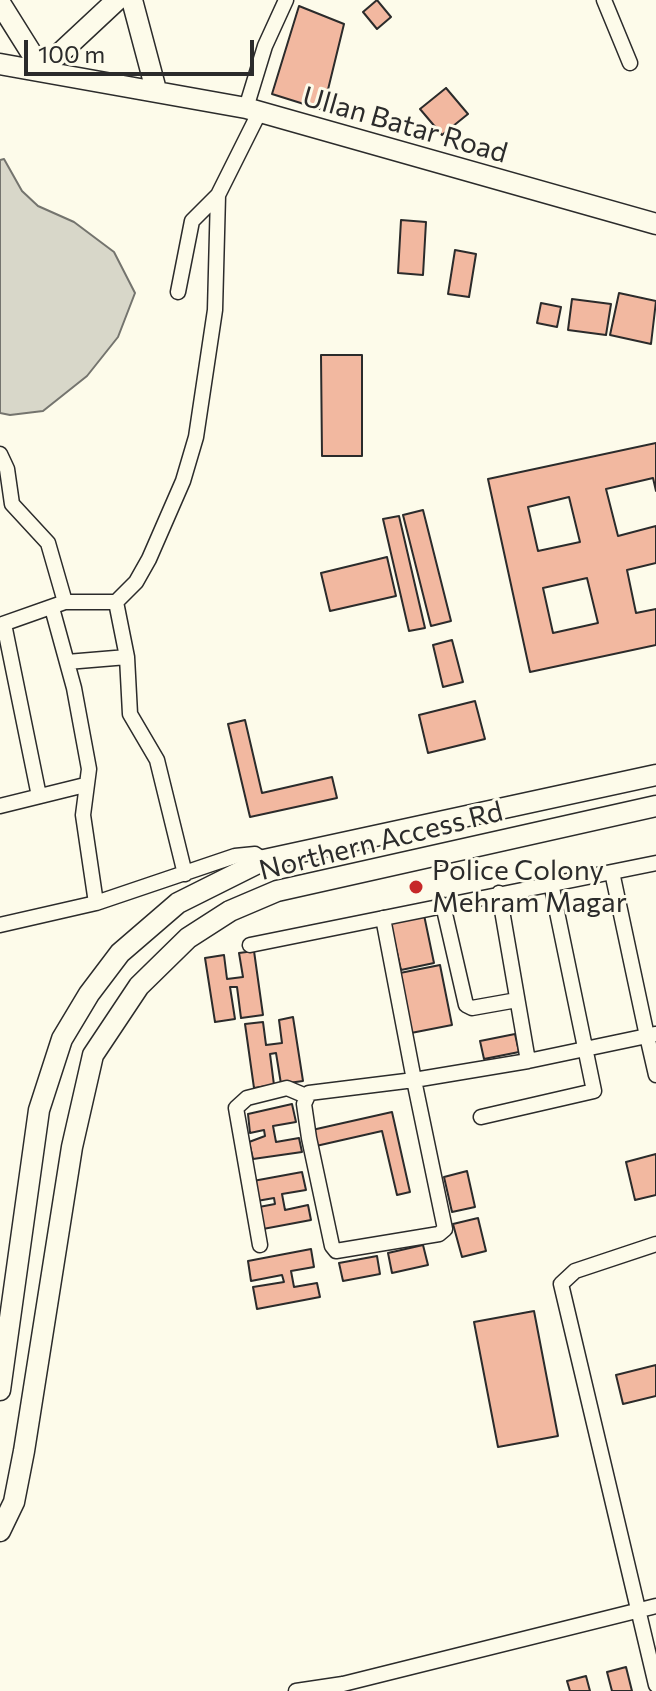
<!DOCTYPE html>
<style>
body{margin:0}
#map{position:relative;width:656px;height:1691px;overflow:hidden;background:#fdfbea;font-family:Commissioner,sans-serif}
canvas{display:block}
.scale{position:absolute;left:24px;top:40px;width:230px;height:36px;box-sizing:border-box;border:4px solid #2b2b2b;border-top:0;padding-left:10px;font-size:24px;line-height:28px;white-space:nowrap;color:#2b2b2b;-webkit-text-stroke:6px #fdfbea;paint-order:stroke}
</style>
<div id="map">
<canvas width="656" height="1691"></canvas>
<div class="scale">100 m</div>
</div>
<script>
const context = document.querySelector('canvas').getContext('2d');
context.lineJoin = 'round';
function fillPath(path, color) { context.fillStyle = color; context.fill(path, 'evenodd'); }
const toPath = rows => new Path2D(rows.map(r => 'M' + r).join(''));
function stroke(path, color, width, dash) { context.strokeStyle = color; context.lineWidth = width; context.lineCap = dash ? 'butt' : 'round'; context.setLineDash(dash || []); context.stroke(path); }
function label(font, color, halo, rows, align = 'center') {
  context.font = font + ' Commissioner,sans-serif'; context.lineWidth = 6; context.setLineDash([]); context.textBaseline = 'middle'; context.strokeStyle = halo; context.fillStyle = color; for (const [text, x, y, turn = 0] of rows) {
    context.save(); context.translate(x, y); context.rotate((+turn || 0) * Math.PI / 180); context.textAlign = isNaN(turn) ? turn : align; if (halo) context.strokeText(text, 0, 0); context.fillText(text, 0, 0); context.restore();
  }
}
const water = toPath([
 [4,159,22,191,38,206,74,222,114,252,135,293,118,337,87,376,43,411,10,415,0,413,0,160,4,159]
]);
const building = toPath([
 [377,0,391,17,377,29,363,12,377,0],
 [299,6,344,24,323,110,272,94,299,6],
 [446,88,468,114,442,135,420,109,446,88],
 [401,220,426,222,423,275,398,273,401,220],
 [455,250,476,254,469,297,448,294,455,250],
 [619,293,656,301,651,344,610,335,619,293],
 [572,299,611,304,606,335,568,330,572,299],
 [541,303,561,307,557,327,537,323,541,303],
 [321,355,362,355,362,456,322,456,321,355],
 [656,443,656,491,653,478,606,489,618,536,656,526,656,563,627,570,636,613,656,609,656,645,530,672,488,479,656,443],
 [569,497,580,542,538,551,528,507,569,497],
 [587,578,598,623,553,633,543,588,587,578],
 [423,510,451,621,431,626,403,515,423,510],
 [399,516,425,628,409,631,383,519,399,516],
 [387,557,396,596,330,611,321,573,387,557],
 [452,640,463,682,443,687,433,645,452,640],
 [475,701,485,739,428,753,419,715,475,701],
 [245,720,262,793,332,777,337,798,250,817,228,724,245,720],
 [424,915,434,963,401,970,390,922,424,915],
 [254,951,263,1015,241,1018,237,987,230,987,235,1019,215,1022,205,958,224,955,227,979,243,977,239,953,254,951],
 [440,965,452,1025,411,1033,400,973,440,965],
 [293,1017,303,1081,281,1084,276,1053,270,1054,274,1085,254,1088,245,1024,263,1022,266,1045,282,1043,279,1020,293,1017],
 [515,1034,519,1052,484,1059,480,1041,515,1034],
 [292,1104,296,1122,273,1126,276,1142,299,1138,302,1152,253,1159,249,1142,265,1136,264,1130,250,1133,248,1114,292,1104],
 [392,1112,410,1192,397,1195,382,1131,316,1146,312,1130,392,1112],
 [656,1154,656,1195,635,1200,626,1162,656,1154],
 [467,1171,475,1207,452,1212,444,1177,467,1171],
 [302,1172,306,1190,282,1194,285,1210,308,1205,311,1220,263,1229,259,1207,275,1204,274,1198,257,1201,253,1181,302,1172],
 [478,1218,486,1251,462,1257,453,1224,478,1218],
 [423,1245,428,1265,392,1273,388,1253,423,1245],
 [311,1249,314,1267,291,1271,294,1287,317,1283,320,1297,257,1309,253,1287,284,1282,282,1275,251,1281,248,1261,311,1249],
 [377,1256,380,1274,343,1281,339,1263,377,1256],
 [534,1311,558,1436,498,1447,474,1322,534,1311],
 [656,1365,656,1396,623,1404,616,1375,656,1365],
 [626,1667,632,1691,612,1691,607,1672,626,1667],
 [586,1676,590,1691,570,1691,567,1681,586,1676]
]);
const street = toPath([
 [604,0,630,63],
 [246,108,265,46,286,0],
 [178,292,192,221,218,195],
 [0,454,7,469,12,504,48,543,65,602],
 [116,602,127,657,130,714,157,760,185,874],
 [52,608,74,688,89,769,83,815,96,903],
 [4,624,39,796],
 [0,625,65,602,116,602,136,582,149,559,183,481,196,437,215,310,218,195,259,113],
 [67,662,127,657],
 [0,806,85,785],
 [499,893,528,1061],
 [443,905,466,1005,472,1008,517,1000],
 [383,918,414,1080,445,1229,439,1234,336,1251,332,1246,309,1138,304,1104,309,1093,414,1080,528,1061,647,1036,612,872],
 [0,925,96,903,235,856,255,854,264,860],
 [250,945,656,863],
 [655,1034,647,1036,656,1075],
 [481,1117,594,1091,551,883],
 [656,1244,575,1271,561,1284,656,1685],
 [260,1245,236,1108,247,1098,287,1088,306,1096],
 [296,1691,343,1684,656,1606]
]);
const secondary = toPath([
 [132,0,156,90],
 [0,3,42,70],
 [0,64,246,108,656,224],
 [42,70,117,0],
 [0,1390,39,1110,62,1039,89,994,120,953,178,903,264,860,656,775],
 [0,1531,14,1502,24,1451,72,1147,93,1055,139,986,188,938,230,911,277,891,656,806]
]);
const markers = [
 [416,887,8,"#c62828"]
];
const streetNames = [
 ["Ullan Batar Road",405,125,16],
 ["Northern Access Rd",381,841,-14]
];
const poiNames = [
 ["Police Colony",432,871],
 ["Mehram Magar",432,903]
];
fillPath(water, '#d8d7c9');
stroke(water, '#74746e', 2);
fillPath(building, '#f2b8a0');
stroke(building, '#2b2b2b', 2);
stroke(street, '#2b2b2b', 17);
stroke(secondary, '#2b2b2b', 23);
stroke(street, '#fdfbea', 14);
stroke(secondary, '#fdfbea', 20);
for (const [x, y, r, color] of markers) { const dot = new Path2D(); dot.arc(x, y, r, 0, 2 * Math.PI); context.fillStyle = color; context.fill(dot); stroke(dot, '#fdfbea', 3); }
label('28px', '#2b2b2b', '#fdfbea', streetNames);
label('28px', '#2b2b2b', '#fdfbea', poiNames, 'left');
</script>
